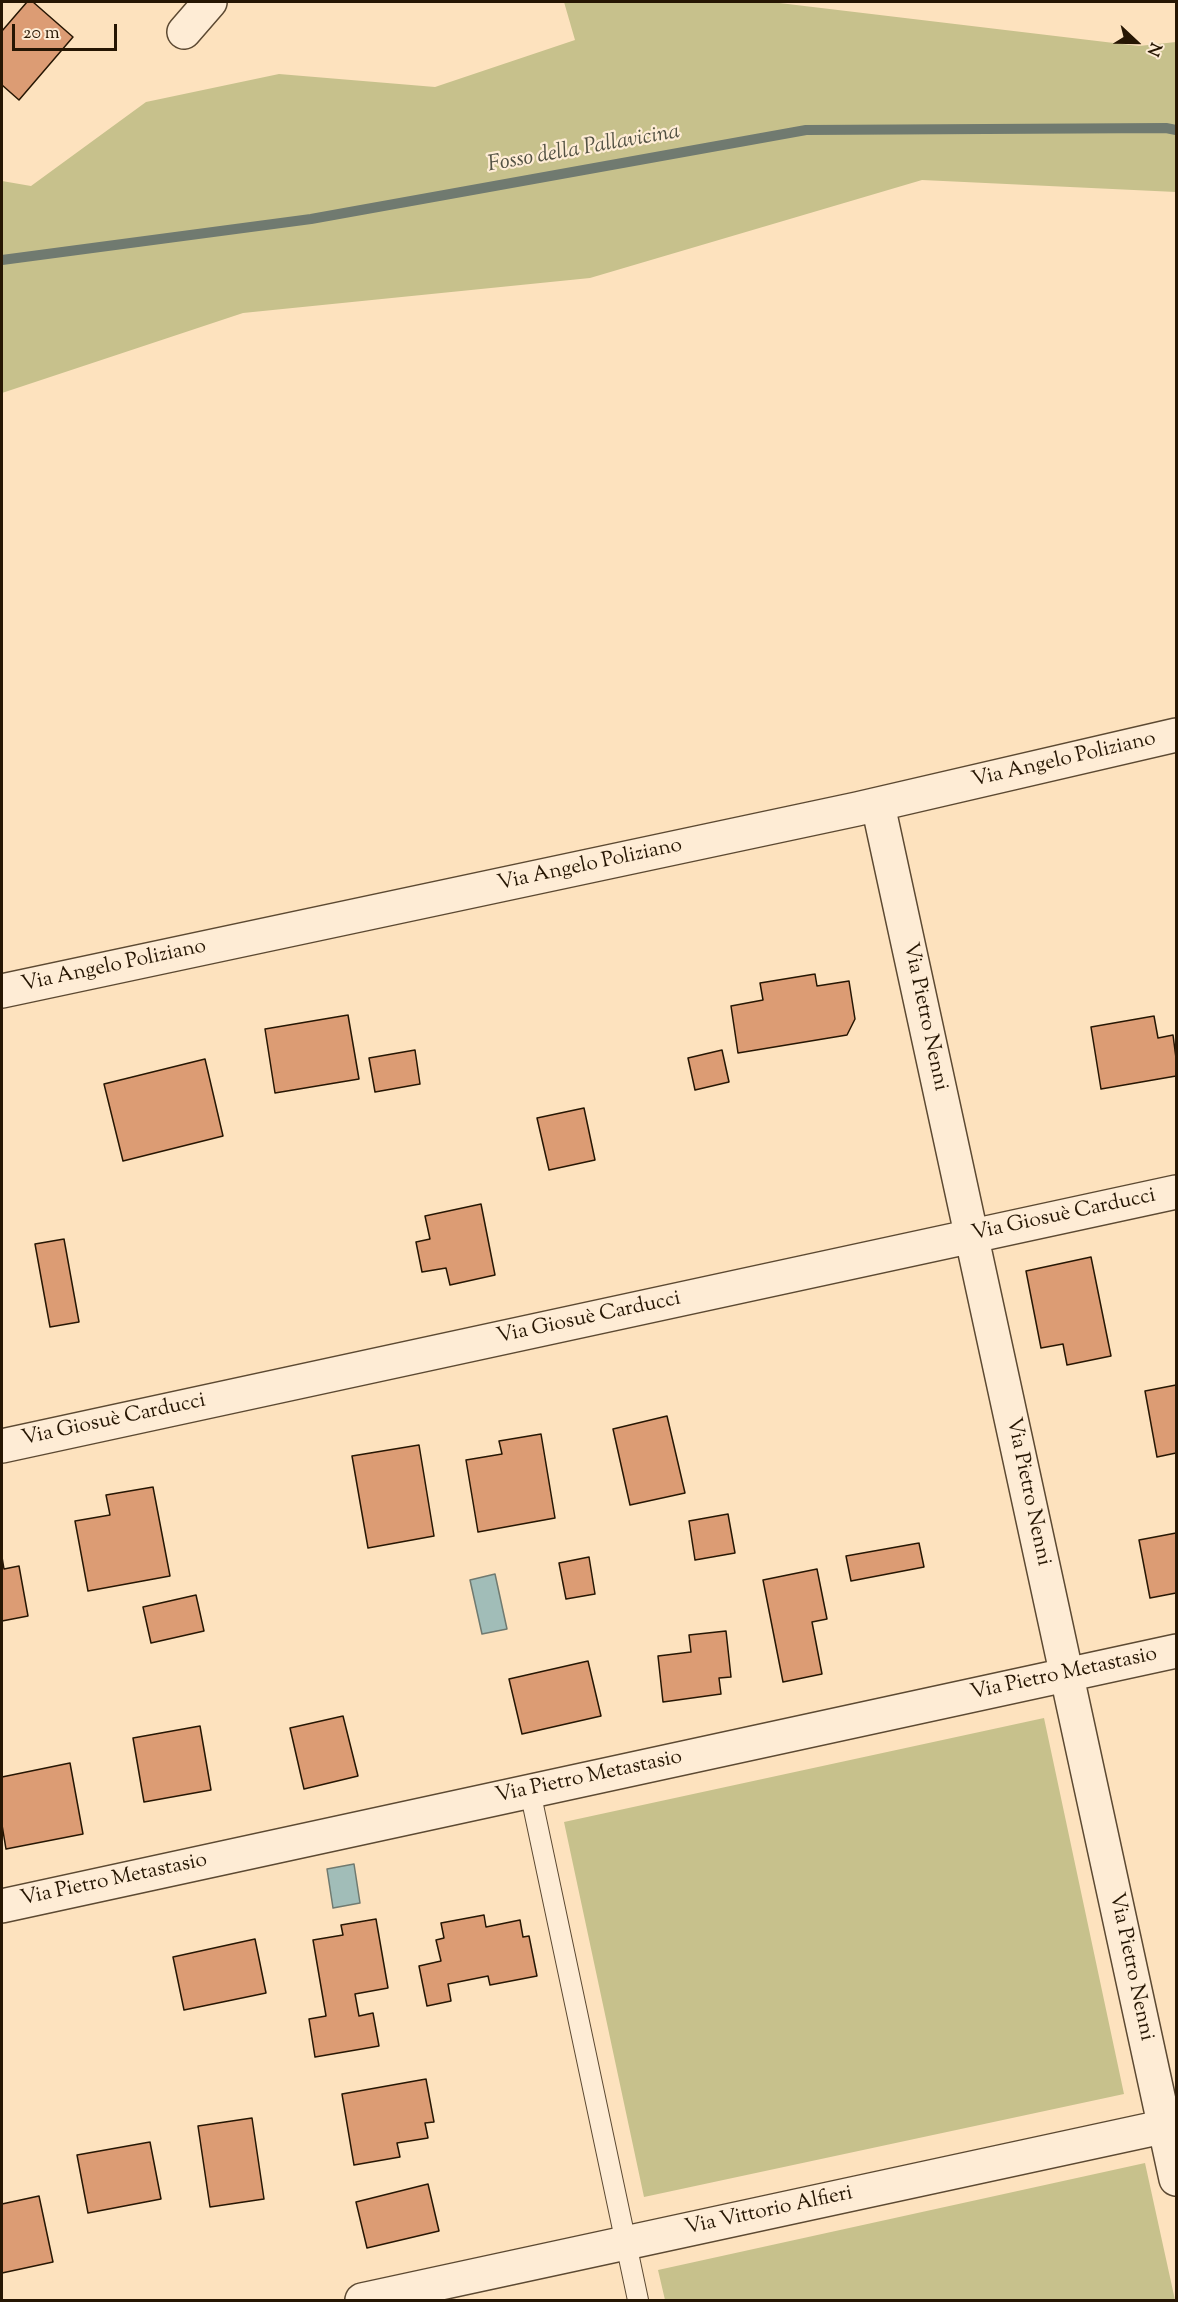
<!DOCTYPE html>
<meta charset="utf-8">
<style>
body{margin:0}
#map{position:relative;width:1178px;height:2302px;overflow:hidden;background:#fde2be;font-family:"Sorts Mill Goudy",serif}
canvas{display:block}
.frame{position:absolute;inset:0;border:3px solid #261603;pointer-events:none}
.north{position:absolute;left:1106px;top:12px;width:60px;height:60px;-webkit-text-stroke:4px #feecd5;paint-order:stroke;rotate:112deg;font-size:16px;font-weight:700;line-height:24px;text-align:center;color:#261603}
.north::after{content:'';display:block;margin:auto;width:21px;height:27px;background:#261603;clip-path:polygon(50% 0,100% 100%,50% 72%,0 100%)}
.scale{position:absolute;left:12px;top:24px;width:105px;height:27px;box-sizing:border-box;border:3px solid #261603;border-top:0;padding-left:8px;font-size:18px;line-height:21px;white-space:nowrap;color:#261603;-webkit-text-stroke:4px #feecd5;paint-order:stroke}
</style>
<div id="map">
<canvas width="1178" height="2302"></canvas>
<div class="frame"></div>
<div class="north">N</div>
<div class="scale">20 m</div>
</div>
<script>
const context = document.querySelector('canvas').getContext('2d');
context.lineJoin = 'round';
function fillPath(path, color) { context.fillStyle = color; context.fill(path, 'evenodd'); }
const toPath = rows => new Path2D(rows.map(r => 'M' + r).join(''));
function stroke(path, color, width, dash) { context.strokeStyle = color; context.lineWidth = width; context.lineCap = dash ? 'butt' : 'round'; context.setLineDash(dash || []); context.stroke(path); }
function label(font, color, halo, rows, align = 'center') {
  context.font = font + ' "Sorts Mill Goudy",serif'; context.lineWidth = 4.5; context.setLineDash([]); context.textBaseline = 'middle'; context.strokeStyle = halo; context.fillStyle = color; for (const [text, x, y, turn = 0] of rows) {
    context.save(); context.translate(x, y); context.rotate((+turn || 0) * Math.PI / 180); context.textAlign = isNaN(turn) ? turn : align; if (halo) context.strokeText(text, 0, 0); context.fillText(text, 0, 0); context.restore();
  }
}
const green = toPath([
 [564,2,771,2,1139,46,1176,42,1176,192,922,180,590,278,243,313,2,393,2,181,31,186,146,102,279,74,435,87,575,40],
 [1044,1718,1124,2094,644,2197,564,1822],
 [1145,2163,1175,2300,665,2300,658,2270]
]);
const water = toPath([
 [495,1574,507,1629,482,1634,470,1580,495,1574],
 [354,1864,360,1903,333,1908,327,1869,354,1864]
]);
const stream = toPath([
 [2,260,311,219,806,130,1166,128,1176,130]
]);
const building = toPath([
 [27,2,33,2,73,37,19,100,2,85,2,31,27,2],
 [815,974,817,986,849,981,855,1019,847,1035,738,1053,731,1006,763,1000,760,983,815,974],
 [348,1015,359,1079,275,1093,265,1029,348,1015],
 [1154,1016,1158,1038,1173,1035,1176,1058,1176,1076,1101,1089,1091,1027,1154,1016],
 [415,1050,420,1084,375,1092,369,1058,415,1050],
 [722,1050,729,1082,695,1090,688,1058,722,1050],
 [205,1059,223,1136,123,1161,104,1084,205,1059],
 [584,1108,595,1160,549,1170,537,1118,584,1108],
 [481,1204,495,1275,450,1285,446,1268,422,1272,416,1242,430,1239,425,1216,481,1204],
 [64,1239,79,1322,50,1327,35,1244,64,1239],
 [1091,1257,1111,1356,1067,1365,1063,1344,1041,1348,1026,1271,1091,1257],
 [1176,1385,1176,1453,1157,1457,1145,1391,1176,1385],
 [667,1416,685,1493,630,1505,613,1429,667,1416],
 [541,1434,555,1518,478,1532,466,1460,502,1454,499,1441,541,1434],
 [419,1445,434,1536,368,1548,352,1456,419,1445],
 [153,1487,170,1576,88,1591,75,1521,110,1515,106,1495,153,1487],
 [728,1514,735,1553,695,1560,689,1521,728,1514],
 [1176,1533,1176,1593,1150,1598,1139,1540,1176,1533],
 [919,1543,924,1567,851,1581,846,1556,919,1543],
 [2,1557,4,1569,19,1566,28,1616,2,1621,2,1557],
 [589,1557,595,1594,566,1599,559,1563,589,1557],
 [817,1569,827,1619,812,1622,822,1674,783,1682,763,1580,817,1569],
 [196,1595,204,1631,151,1643,143,1607,196,1595],
 [726,1631,731,1677,719,1678,721,1694,663,1702,658,1656,691,1652,689,1635,726,1631],
 [588,1661,601,1716,522,1734,509,1679,588,1661],
 [343,1716,358,1776,304,1789,290,1728,343,1716],
 [200,1726,211,1790,144,1802,133,1738,200,1726],
 [70,1763,83,1834,6,1849,2,1825,2,1777,70,1763],
 [484,1915,486,1927,520,1920,523,1937,529,1936,537,1976,490,1985,488,1976,448,1984,451,2001,427,2006,419,1966,441,1961,436,1940,444,1938,441,1923,484,1915],
 [376,1919,388,1988,355,1994,359,2016,373,2013,379,2046,315,2057,309,2019,326,2016,313,1940,343,1935,341,1925,376,1919],
 [255,1939,266,1993,184,2010,173,1957,255,1939],
 [426,2079,434,2122,425,2123,428,2138,397,2143,400,2157,354,2165,342,2094,426,2079],
 [252,2118,264,2199,210,2207,198,2126,252,2118],
 [150,2142,161,2199,88,2213,77,2155,150,2142],
 [428,2184,439,2231,367,2248,356,2202,428,2184],
 [39,2196,53,2262,2,2273,2,2204,39,2196]
]);
const lane = toPath([
 [530,1791,638,2300]
]);
const street = toPath([
 [184,32,210,2],
 [878,805,1176,2179],
 [2,991,857,809,1176,735],
 [2,1446,1176,1192],
 [2,1906,1176,1651],
 [362,2300,1176,2124]
]);
const streetNames = [
 ["Via Angelo Poliziano",1064,761,-13],
 ["Via Angelo Poliziano",590,866,-12],
 ["Via Angelo Poliziano",114,967,-12],
 ["Via Pietro Nenni",924,1017,78],
 ["Via Giosuè Carducci",1064,1216,-12],
 ["Via Giosuè Carducci",589,1319,-12],
 ["Via Giosuè Carducci",114,1421,-12],
 ["Via Pietro Nenni",1027,1492,78],
 ["Via Pietro Metastasio",1064,1675,-12],
 ["Via Pietro Metastasio",589,1778,-12],
 ["Via Pietro Metastasio",114,1881,-12],
 ["Via Pietro Nenni",1130,1967,78],
 ["Via Vittorio Alfieri",769,2212,-12]
];
const waterNames = [
 ["Fosso della Pallavicina",584,150,-10]
];
fillPath(green, '#c7c18c');
fillPath(water, '#a1bdb8');
stroke(water, '#707a70', 1.5);
stroke(stream, '#707a70', 10);
fillPath(building, '#dc9c74');
stroke(building, '#261603', 1.5);
stroke(lane, '#5c4932', 22);
stroke(street, '#5c4932', 36);
stroke(lane, '#feecd5', 20);
stroke(street, '#feecd5', 33);
label('21px', '#261603', '#feecd5', streetNames);
label('italic 22px', '#515042', '#feecd5', waterNames);
</script>
